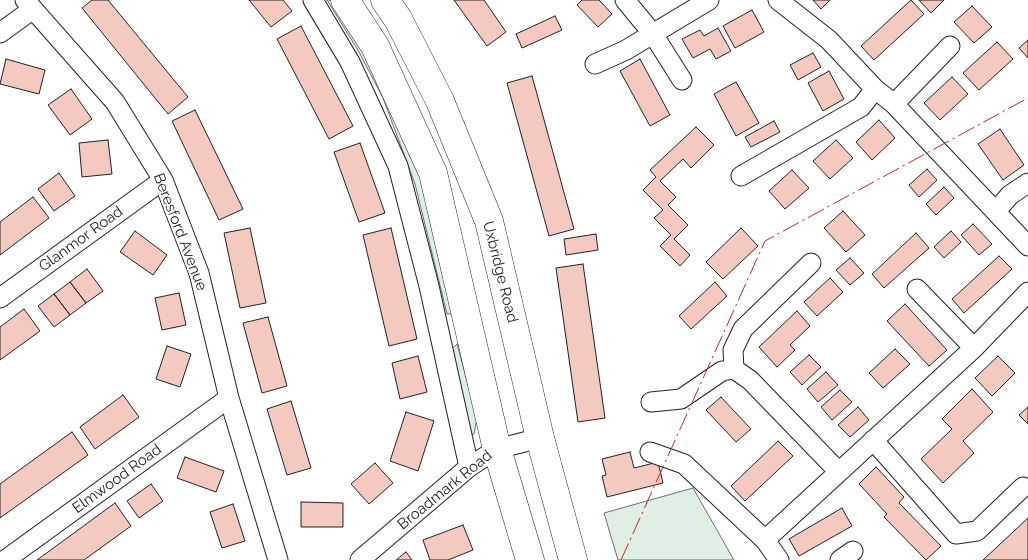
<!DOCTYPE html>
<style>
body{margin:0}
canvas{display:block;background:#fff}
</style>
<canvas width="1028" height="560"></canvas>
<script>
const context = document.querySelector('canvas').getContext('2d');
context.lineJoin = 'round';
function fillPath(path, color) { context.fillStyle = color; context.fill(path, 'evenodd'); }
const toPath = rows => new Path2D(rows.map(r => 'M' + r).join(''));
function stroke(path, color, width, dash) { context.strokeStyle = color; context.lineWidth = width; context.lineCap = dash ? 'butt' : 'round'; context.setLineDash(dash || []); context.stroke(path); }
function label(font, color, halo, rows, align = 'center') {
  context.font = font + ' Raleway,sans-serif'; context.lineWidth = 4; context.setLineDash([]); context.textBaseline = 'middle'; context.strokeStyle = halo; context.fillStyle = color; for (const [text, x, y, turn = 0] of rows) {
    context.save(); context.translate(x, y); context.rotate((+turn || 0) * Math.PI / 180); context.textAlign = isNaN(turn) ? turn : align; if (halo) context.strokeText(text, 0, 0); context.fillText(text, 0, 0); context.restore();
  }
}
const green = toPath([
 [327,0,335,0,393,105,434,210,452,314,447,314,415,184,383,98,359,52,327,0],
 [457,344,477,418,474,434,471,435,452,349,457,344],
 [693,488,734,560,618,560,604,513,693,488]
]);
const building = toPath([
 [92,0,108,0,188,97,168,114,82,8,92,0],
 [249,0,283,0,292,11,271,27,249,0],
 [454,0,484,0,506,32,487,46,454,0],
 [582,0,599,0,612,14,598,27,577,5,582,0],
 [813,0,830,0,821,9,813,0],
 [911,0,924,14,874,60,861,46,911,0],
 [919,0,944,0,931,13,919,0],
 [972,6,992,27,974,43,954,22,972,6],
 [752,10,764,32,735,48,723,26,752,10],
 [555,16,562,30,522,48,516,34,555,16],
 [301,26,353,126,329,139,277,39,301,26],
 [718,28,731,51,716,59,710,49,693,58,682,39,700,30,704,36,718,28],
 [1028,40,1028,58,1019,48,1028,40],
 [997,42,1013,59,979,90,963,73,997,42],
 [813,53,821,67,798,80,790,65,813,53],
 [6,59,45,70,39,94,0,84,6,59],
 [640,59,670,115,650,126,620,71,640,59],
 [829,71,844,99,823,111,808,83,829,71],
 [532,76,574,229,549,236,507,83,532,76],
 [952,77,968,94,940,120,924,103,952,77],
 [736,82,759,123,736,136,714,94,736,82],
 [71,89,92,119,70,135,48,105,71,89],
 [195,110,243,209,219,220,172,121,195,110],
 [879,120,895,138,872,160,856,142,879,120],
 [774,121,780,132,751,147,745,137,774,121],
 [696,127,714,145,691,168,683,159,660,181,676,197,668,205,688,225,674,239,690,255,680,266,660,246,671,235,654,218,663,210,643,190,656,177,650,170,696,127],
 [1000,129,1024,165,1003,180,978,144,1000,129],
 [108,140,112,174,82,177,79,143,108,140],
 [836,140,853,158,830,179,813,161,836,140],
 [360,143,385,213,359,222,334,152,360,143],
 [927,169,937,180,919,197,909,185,927,169],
 [792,170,809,188,785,209,769,191,792,170],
 [59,173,75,196,54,211,38,189,59,173],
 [944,187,954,198,936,215,926,204,944,187],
 [33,197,49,218,0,255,0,222,33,197],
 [843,211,865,235,846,252,824,228,843,211],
 [973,224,992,244,979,255,961,235,973,224],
 [250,228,266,303,240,308,224,233,250,228],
 [391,228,417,339,389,346,363,235,391,228],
 [741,228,758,246,723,279,706,262,741,228],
 [135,231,167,255,153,275,120,252,135,231],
 [951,231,961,242,944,258,934,247,951,231],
 [916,233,929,248,884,288,872,274,916,233],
 [596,234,598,250,566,255,564,239,596,234],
 [999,256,1012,269,964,313,952,299,999,256],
 [850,258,864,273,850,285,836,270,850,258],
 [583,264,605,418,578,422,556,268,583,264],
 [87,269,103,291,86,303,70,282,87,269],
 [830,278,843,292,817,316,804,302,830,278],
 [70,282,86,303,70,315,54,294,70,282],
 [715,282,727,296,691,329,679,316,715,282],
 [179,293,186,325,162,330,155,298,179,293],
 [54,294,70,315,54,327,38,306,54,294],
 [905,304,947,350,929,366,887,321,905,304],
 [24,309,40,331,0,360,0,327,24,309],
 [797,311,810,326,790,345,795,350,777,367,759,347,797,311],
 [268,317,287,386,262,393,243,323,268,317],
 [167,346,191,354,180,387,156,379,167,346],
 [895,349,910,364,883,388,869,373,895,349],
 [809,355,821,367,802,385,790,372,809,355],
 [418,356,427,392,400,399,392,363,418,356],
 [998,356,1015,373,992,396,975,378,998,356],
 [826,372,838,385,818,402,807,389,826,372],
 [972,389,993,412,963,441,974,453,943,483,921,459,952,429,942,419,972,389],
 [840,390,852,402,832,420,821,407,840,390],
 [123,395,139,417,95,449,80,427,123,395],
 [721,397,751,429,736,442,706,410,721,397],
 [291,401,311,468,287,475,267,409,291,401],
 [858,407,869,420,850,437,838,425,858,407],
 [1028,407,1028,424,1019,415,1028,407],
 [406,412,434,421,418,471,390,461,406,412],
 [72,432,88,455,0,518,0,484,72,432],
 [778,441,793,456,745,501,731,486,778,441],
 [630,452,634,468,658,462,663,483,607,497,602,476,606,475,602,459,630,452],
 [185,457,224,471,216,492,177,478,185,457],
 [375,463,393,483,369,504,351,484,375,463],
 [876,467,904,497,899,503,941,546,926,560,884,517,887,514,859,484,876,467],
 [151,484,163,501,139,518,127,501,151,484],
 [301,502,343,503,343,527,301,527,301,502],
 [115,503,131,526,84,560,37,560,115,503],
 [233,504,245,541,222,548,210,512,233,504],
 [842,508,852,526,799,556,789,539,842,508],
 [1028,518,1028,560,983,560,1028,518],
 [463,525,473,550,448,560,430,560,423,540,463,525],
 [406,552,412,560,396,560,406,552]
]);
const minor = toPath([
 [25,0,115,102,163,180,199,273,229,398,278,560],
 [313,0,350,62,398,166,429,286,469,467],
 [625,0,653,34,682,80],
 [778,0,829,40,875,89,894,104,1028,246],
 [0,33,33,9],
 [595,64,626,50,709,0],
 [894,104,950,46],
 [741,176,861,107,875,89],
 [996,211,1010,195,1028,183],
 [917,289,974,348],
 [0,298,163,180],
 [734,369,733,350,743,329,811,263],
 [651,402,681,399,722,371,734,369,750,380,839,472],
 [873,440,956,534,977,531,1023,487],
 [650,452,684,464,765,540,974,348,1028,292],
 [765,540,779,560],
 [5,560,229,398],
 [360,560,469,467,497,449,540,438],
 [840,560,853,551]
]);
const primary = toPath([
 [345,0,375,46,433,173,497,449,530,560],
 [385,0,398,19,440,101,489,221,540,438,573,560]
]);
const power = toPath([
 [621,560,765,241,1028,98]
]);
const streetNames = [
 ["Beresford Avenue",180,232,69],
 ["Glanmor Road",81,239,-36],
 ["Uxbridge Road",500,272,76],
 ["Elmwood Road",117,479,-36],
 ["Broadmark Road",445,490,-39]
];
fillPath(green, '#e0efe3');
stroke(green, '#6f6f6f', 1);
fillPath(building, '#f3c9c0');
stroke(building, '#222', 1);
stroke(minor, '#222', 21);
stroke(primary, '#222', 29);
stroke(minor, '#fff', 19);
stroke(primary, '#fff', 28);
stroke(power, '#c62828', 1, [18, 4, 2.5, 4]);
label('15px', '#222', '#fff', streetNames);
</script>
